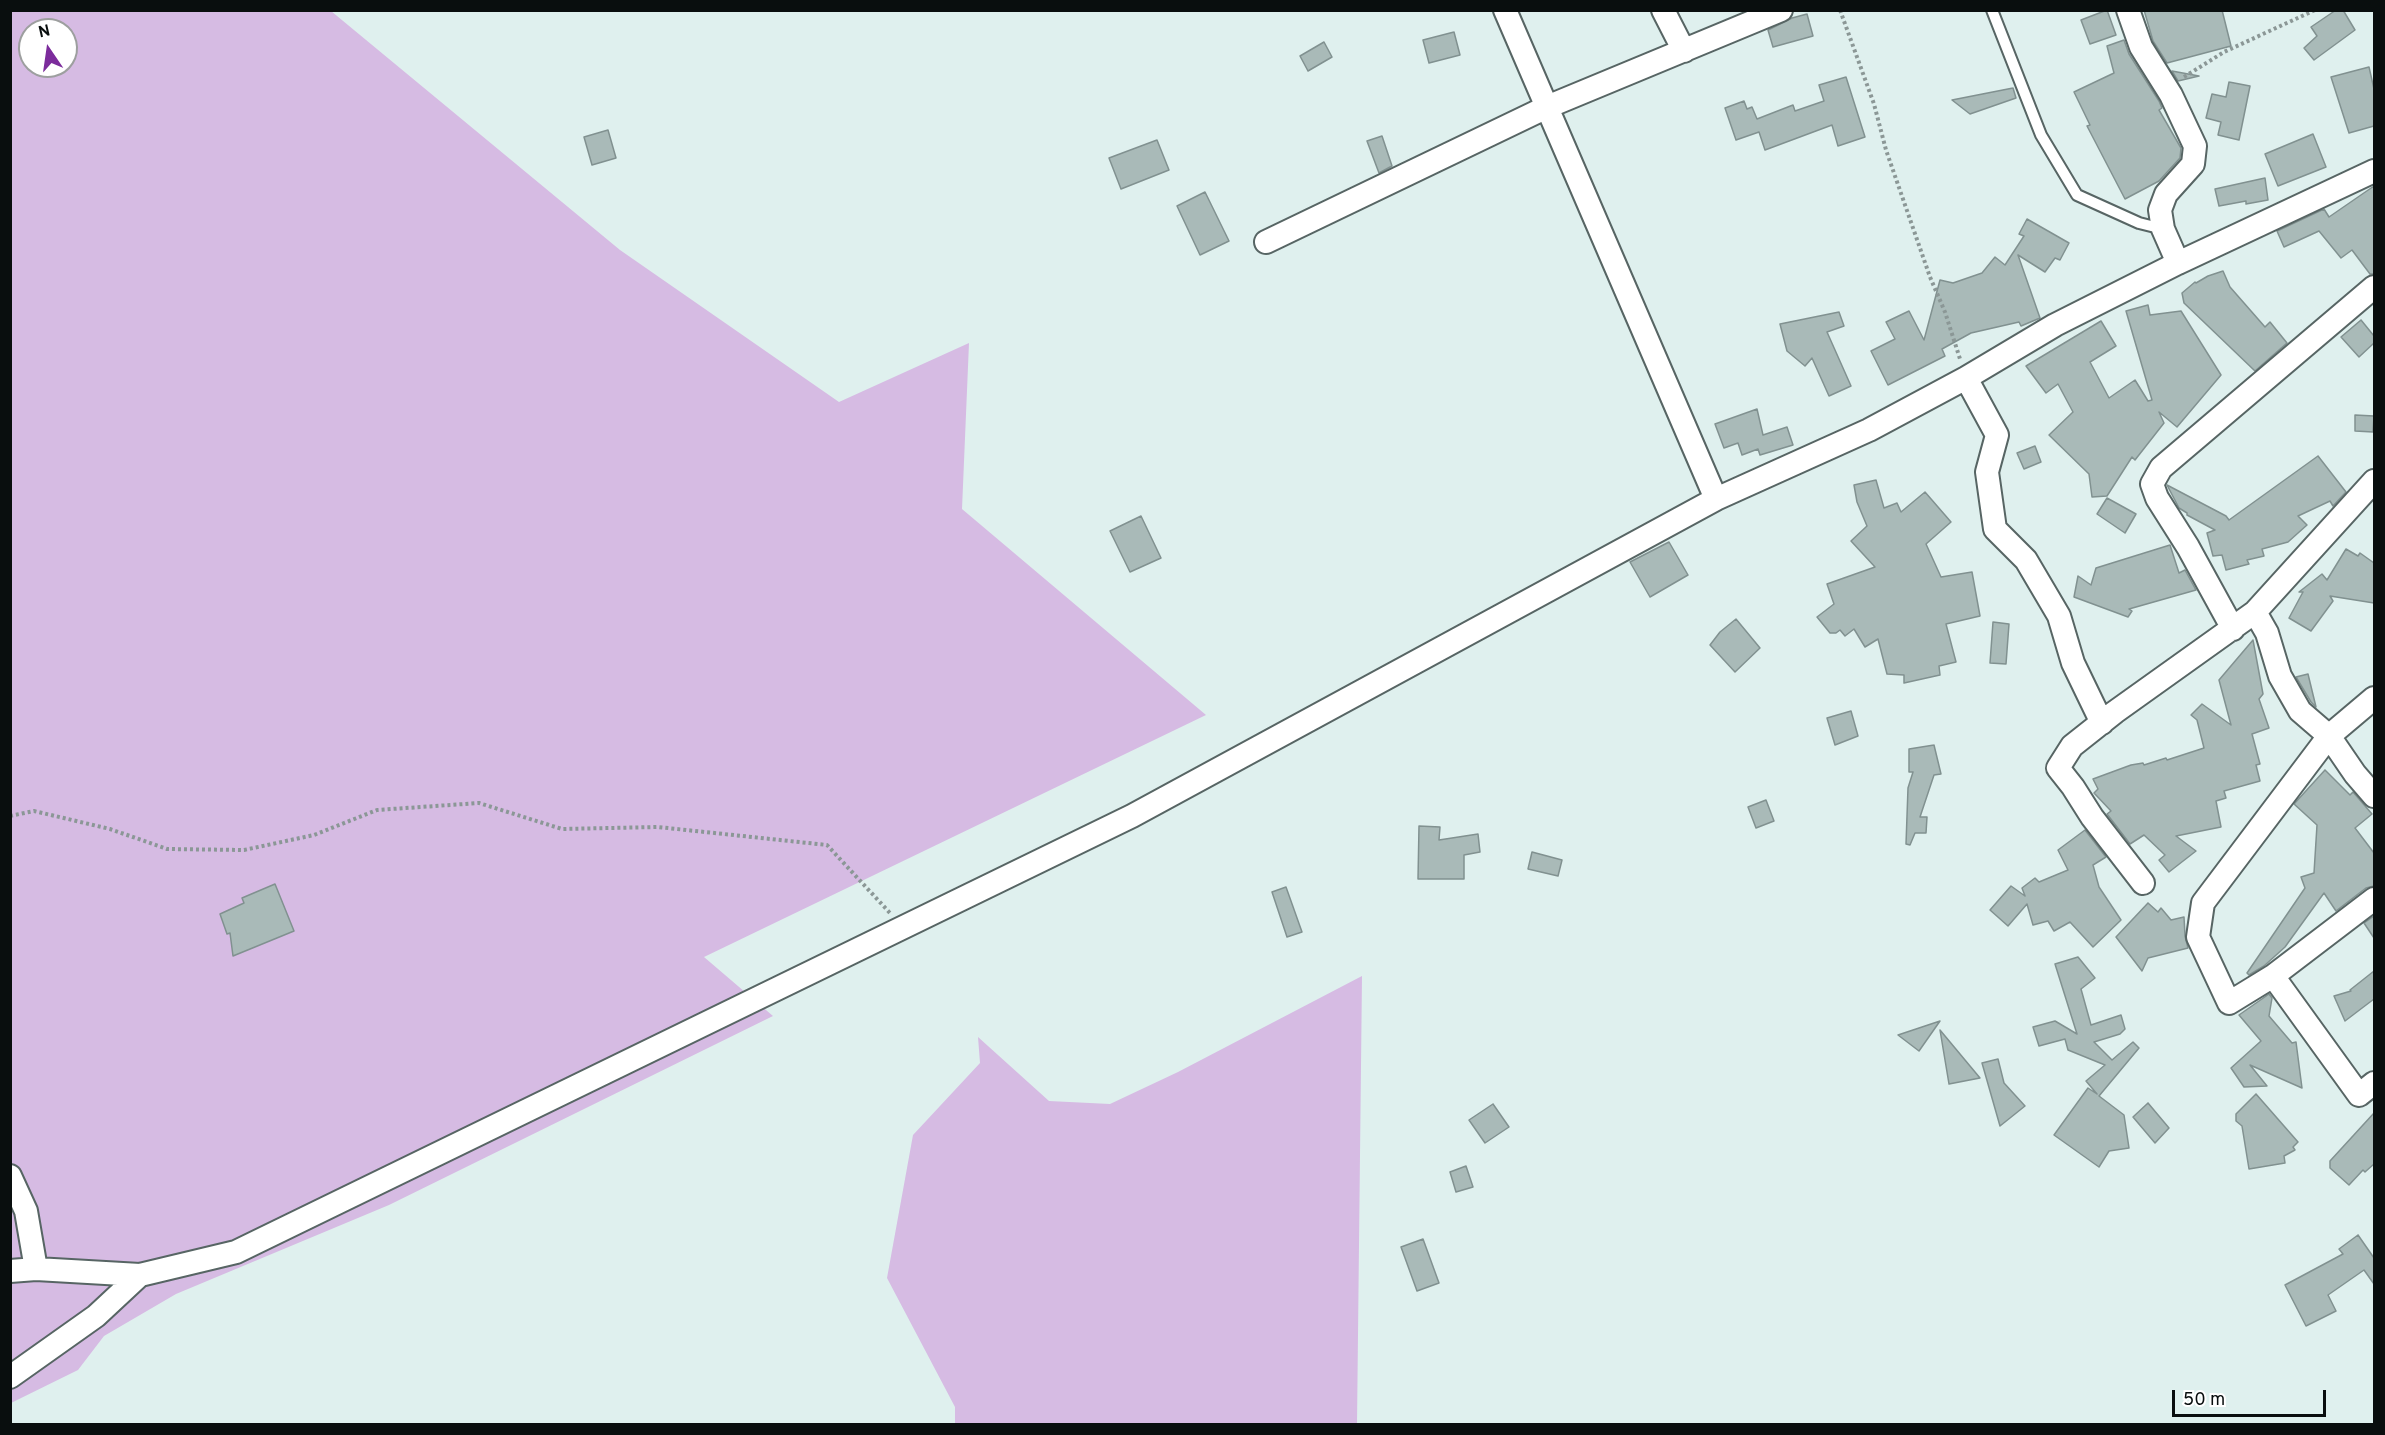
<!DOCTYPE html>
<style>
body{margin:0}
#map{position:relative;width:2385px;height:1435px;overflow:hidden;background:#dff0ee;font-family:Overpass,sans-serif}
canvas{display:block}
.frame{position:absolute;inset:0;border:12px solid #090e0e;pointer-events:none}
.north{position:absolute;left:18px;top:18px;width:60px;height:60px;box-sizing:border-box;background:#fff;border:2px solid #9d9f9f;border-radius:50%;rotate:347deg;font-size:16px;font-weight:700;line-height:24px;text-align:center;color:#090e0e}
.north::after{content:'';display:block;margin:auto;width:21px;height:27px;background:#7c2c9c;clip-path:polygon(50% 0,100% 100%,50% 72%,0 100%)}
.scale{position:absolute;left:2172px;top:1390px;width:154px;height:27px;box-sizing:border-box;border:3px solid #090e0e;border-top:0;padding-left:8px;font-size:18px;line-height:21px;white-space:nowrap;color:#090e0e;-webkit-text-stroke:4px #fff;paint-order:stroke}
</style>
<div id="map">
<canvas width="2385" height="1435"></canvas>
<div class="frame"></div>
<div class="north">N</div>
<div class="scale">50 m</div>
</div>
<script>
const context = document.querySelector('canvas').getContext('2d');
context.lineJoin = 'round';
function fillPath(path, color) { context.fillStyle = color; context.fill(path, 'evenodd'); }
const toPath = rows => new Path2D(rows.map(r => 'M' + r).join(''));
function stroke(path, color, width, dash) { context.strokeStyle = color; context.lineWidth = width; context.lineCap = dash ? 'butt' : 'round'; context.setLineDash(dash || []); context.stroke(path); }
const green = toPath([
 [11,11,331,11,620,250,839,402,969,343,962,509,1206,715,704,957,773,1016,389,1205,176,1294,104,1336,78,1370,11,1403],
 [30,30,66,30,66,66,30,66],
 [1362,976,1357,1424,955,1424,955,1407,887,1278,913,1135,980,1063,978,1037,1049,1101,1110,1104,1178,1072]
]);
const building = toPath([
 [2107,10,2116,35,2090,44,2081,20,2107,10],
 [2144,10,2222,10,2231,46,2167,63,2153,41,2144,10],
 [2336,10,2343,10,2355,30,2314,60,2304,48,2317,36,2311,27,2336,10],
 [1807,14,1813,36,1773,47,1768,30,1792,18,1807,14],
 [1454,32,1460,55,1429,63,1423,40,1454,32],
 [2124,40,2129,54,2159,101,2162,108,2159,110,2181,148,2180,158,2159,181,2125,199,2087,126,2090,125,2074,92,2114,73,2107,46,2124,40],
 [1324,42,1332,57,1308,71,1300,56,1324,42],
 [2369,67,2374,89,2374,126,2349,133,2331,77,2369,67],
 [2172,71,2199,76,2178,81,2172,71],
 [1846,77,1865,137,1838,146,1832,125,1765,150,1759,132,1736,140,1725,108,1744,101,1747,109,1752,107,1757,119,1793,105,1795,111,1824,101,1819,85,1846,77],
 [2229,82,2250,86,2239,140,2218,135,2221,122,2206,118,2212,94,2226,97,2229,82],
 [2013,88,2016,98,1970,114,1952,100,2013,88],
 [608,130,616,158,592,165,584,137,608,130],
 [2313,134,2326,167,2278,186,2265,154,2313,134],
 [1382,136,1392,166,1379,173,1367,141,1382,136],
 [1157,140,1169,170,1121,189,1109,158,1157,140],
 [2265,178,2268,200,2246,204,2246,201,2219,206,2215,189,2265,178],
 [2374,186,2374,274,2370,274,2352,250,2341,258,2319,231,2284,247,2277,231,2324,209,2329,217,2374,186],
 [1205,192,1229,241,1200,255,1177,206,1205,192],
 [2027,219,2069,243,2060,260,2055,258,2045,272,2018,255,2040,318,2021,326,2019,322,1971,333,1942,349,1945,356,1888,385,1871,351,1895,339,1886,322,1909,311,1924,340,1940,280,1953,283,1982,273,1995,257,2005,265,2024,236,2019,234,2027,219],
 [2223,271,2230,287,2265,327,2270,322,2287,343,2255,371,2184,303,2182,293,2195,282,2196,283,2208,276,2223,271],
 [2148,305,2150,315,2181,311,2221,375,2177,427,2159,412,2164,423,2135,460,2132,457,2107,496,2092,497,2089,474,2049,435,2073,412,2058,384,2046,393,2026,366,2101,321,2116,346,2090,362,2109,398,2135,380,2148,401,2152,400,2126,311,2148,305],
 [1839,312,1844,326,1827,332,1851,386,1829,396,1812,358,1805,366,1787,351,1780,324,1839,312],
 [2361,320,2374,336,2374,343,2359,357,2341,337,2361,320],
 [1757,409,1763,435,1787,427,1793,445,1760,455,1758,449,1742,455,1738,443,1724,448,1715,424,1757,409],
 [2355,415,2374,416,2373,432,2355,431,2355,415],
 [2035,446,2041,462,2024,469,2017,453,2035,446],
 [2318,456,2346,492,2333,506,2330,501,2298,516,2307,525,2288,542,2262,549,2264,556,2247,560,2249,564,2226,570,2222,555,2213,556,2207,533,2215,530,2187,515,2187,513,2179,508,2167,485,2226,516,2229,520,2318,456],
 [1876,480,1884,508,1897,503,1901,512,1925,492,1951,522,1926,544,1941,577,1972,572,1980,616,1946,624,1956,662,1939,666,1940,675,1904,683,1904,675,1887,674,1878,639,1865,647,1854,629,1845,636,1840,630,1836,633,1830,633,1817,617,1834,604,1827,584,1875,567,1851,541,1867,526,1857,502,1854,485,1876,480],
 [2107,498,2136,514,2125,533,2097,514,2107,498],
 [1141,516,1161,558,1130,572,1110,531,1141,516],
 [1669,542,1688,575,1650,597,1630,562,1669,542],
 [2170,545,2179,573,2185,570,2196,590,2129,609,2132,611,2128,617,2074,597,2078,576,2091,585,2096,568,2170,545],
 [2346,549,2358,556,2360,553,2374,563,2374,603,2330,596,2333,601,2311,631,2289,618,2303,592,2299,592,2322,574,2327,580,2346,549],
 [1736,619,1760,648,1735,672,1710,645,1720,632,1736,619],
 [1993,622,2009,624,2006,664,1990,663,1993,622],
 [2253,640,2263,694,2259,699,2269,728,2252,734,2260,764,2256,765,2260,781,2224,791,2226,798,2216,801,2221,827,2176,836,2196,851,2169,872,2159,860,2165,855,2144,835,2130,844,2107,814,2111,811,2094,793,2098,789,2093,779,2131,765,2143,763,2144,765,2166,758,2167,760,2204,748,2197,720,2191,715,2202,704,2231,725,2219,680,2253,640],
 [2308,674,2316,707,2311,702,2296,677,2308,674],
 [1851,711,1858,736,1835,745,1827,718,1851,711],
 [1934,745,1941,774,1934,775,1920,817,1927,817,1926,833,1915,833,1910,845,1906,844,1908,788,1913,772,1909,772,1909,749,1934,745],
 [2325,770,2350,795,2353,792,2372,814,2355,828,2374,853,2374,886,2366,888,2336,911,2324,893,2285,947,2264,966,2249,975,2247,973,2305,888,2301,877,2314,873,2317,825,2294,804,2325,770],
 [1766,800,1774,821,1756,828,1748,807,1766,800],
 [1419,826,1440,827,1439,840,1478,834,1480,852,1464,855,1464,879,1418,879,1419,826],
 [2085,830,2106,857,2093,865,2099,887,2121,920,2093,947,2070,922,2054,931,2048,921,2033,925,2027,904,2008,926,1990,910,2011,886,2025,896,2022,888,2035,878,2039,882,2068,870,2058,850,2085,830],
 [1532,852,1562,860,1558,876,1528,869,1532,852],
 [275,884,294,931,233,956,230,933,227,934,220,914,244,903,242,898,275,884],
 [1286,887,1302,932,1287,937,1272,892,1286,887],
 [2148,903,2158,912,2161,908,2171,920,2184,917,2185,936,2188,948,2148,958,2142,971,2116,937,2148,903],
 [2374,916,2374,938,2364,923,2374,916],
 [2078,957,2095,978,2081,989,2091,1025,2121,1015,2125,1029,2120,1034,2094,1042,2112,1060,2133,1042,2139,1048,2099,1096,2124,1115,2129,1148,2109,1151,2099,1167,2054,1135,2088,1088,2097,1094,2086,1081,2105,1065,2068,1050,2065,1039,2039,1046,2033,1027,2055,1021,2077,1034,2055,964,2078,957],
 [2374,971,2374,999,2345,1021,2334,996,2351,991,2350,990,2374,971],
 [2269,994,2272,998,2269,1016,2292,1043,2296,1042,2302,1088,2250,1065,2267,1086,2244,1087,2231,1068,2261,1041,2239,1015,2269,994],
 [1940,1021,1919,1051,1898,1035,1940,1021],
 [1940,1030,1980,1078,1949,1084,1940,1030],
 [1998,1059,2004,1083,2025,1106,2000,1126,1982,1063,1998,1059],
 [2256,1094,2298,1142,2293,1147,2295,1150,2284,1156,2285,1163,2249,1169,2242,1126,2236,1121,2236,1114,2256,1094],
 [2148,1103,2169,1128,2155,1143,2133,1117,2148,1103],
 [1493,1104,1509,1127,1485,1143,1469,1120,1493,1104],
 [2374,1113,2374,1164,2365,1172,2363,1170,2349,1185,2330,1168,2330,1161,2374,1113],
 [1466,1166,1473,1187,1456,1192,1450,1172,1466,1166],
 [2358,1235,2374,1258,2374,1284,2364,1270,2328,1295,2336,1311,2306,1326,2285,1285,2343,1254,2339,1249,2358,1235],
 [1423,1239,1439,1283,1417,1291,1401,1247,1423,1239]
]);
const path = toPath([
 [1840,10,1874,104,1886,150,1930,277,1945,312,1960,359],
 [2184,77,2224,52,2315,10],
 [10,816,34,811,110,829,167,849,244,850,314,835,377,810,479,803,562,829,658,827,827,845,890,913]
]);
const service = toPath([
 [1992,10,2041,135,2077,195,2139,223,2163,229]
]);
const minor = toPath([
 [1505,10,1716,499],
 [1663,10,1684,51],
 [2128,10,2141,47,2171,95,2195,146,2193,164,2166,194,2160,210,2163,229,2178,263],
 [1266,242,1547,107,1781,10],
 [1966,378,1997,435,1987,472,1995,529,2026,560,2059,616,2073,663,2102,723],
 [2255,612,2267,633,2280,676,2300,711,2329,736,2355,774,2374,796],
 [2233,629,2188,547,2157,498,2152,484,2161,468,2374,287],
 [2374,698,2329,736,2203,903,2198,937,2229,1003,2273,976,2359,1095,2374,1083],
 [2143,883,2092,817,2073,787,2058,768,2072,746,2115,712,2255,612,2374,481],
 [2273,976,2374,899],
 [10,1176,26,1211,36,1269],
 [10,1271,36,1269,140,1275,236,1252,1132,816,1716,499,1869,430,1966,378,2055,325,2178,263,2374,171],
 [10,1377,96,1316,140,1275]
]);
fillPath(green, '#d6bbe3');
fillPath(building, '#a9bab8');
stroke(building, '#819190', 1.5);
stroke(service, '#576564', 14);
stroke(minor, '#576564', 26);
stroke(path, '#8b9796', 4, [3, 3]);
stroke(service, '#fff', 10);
stroke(minor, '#fff', 22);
</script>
